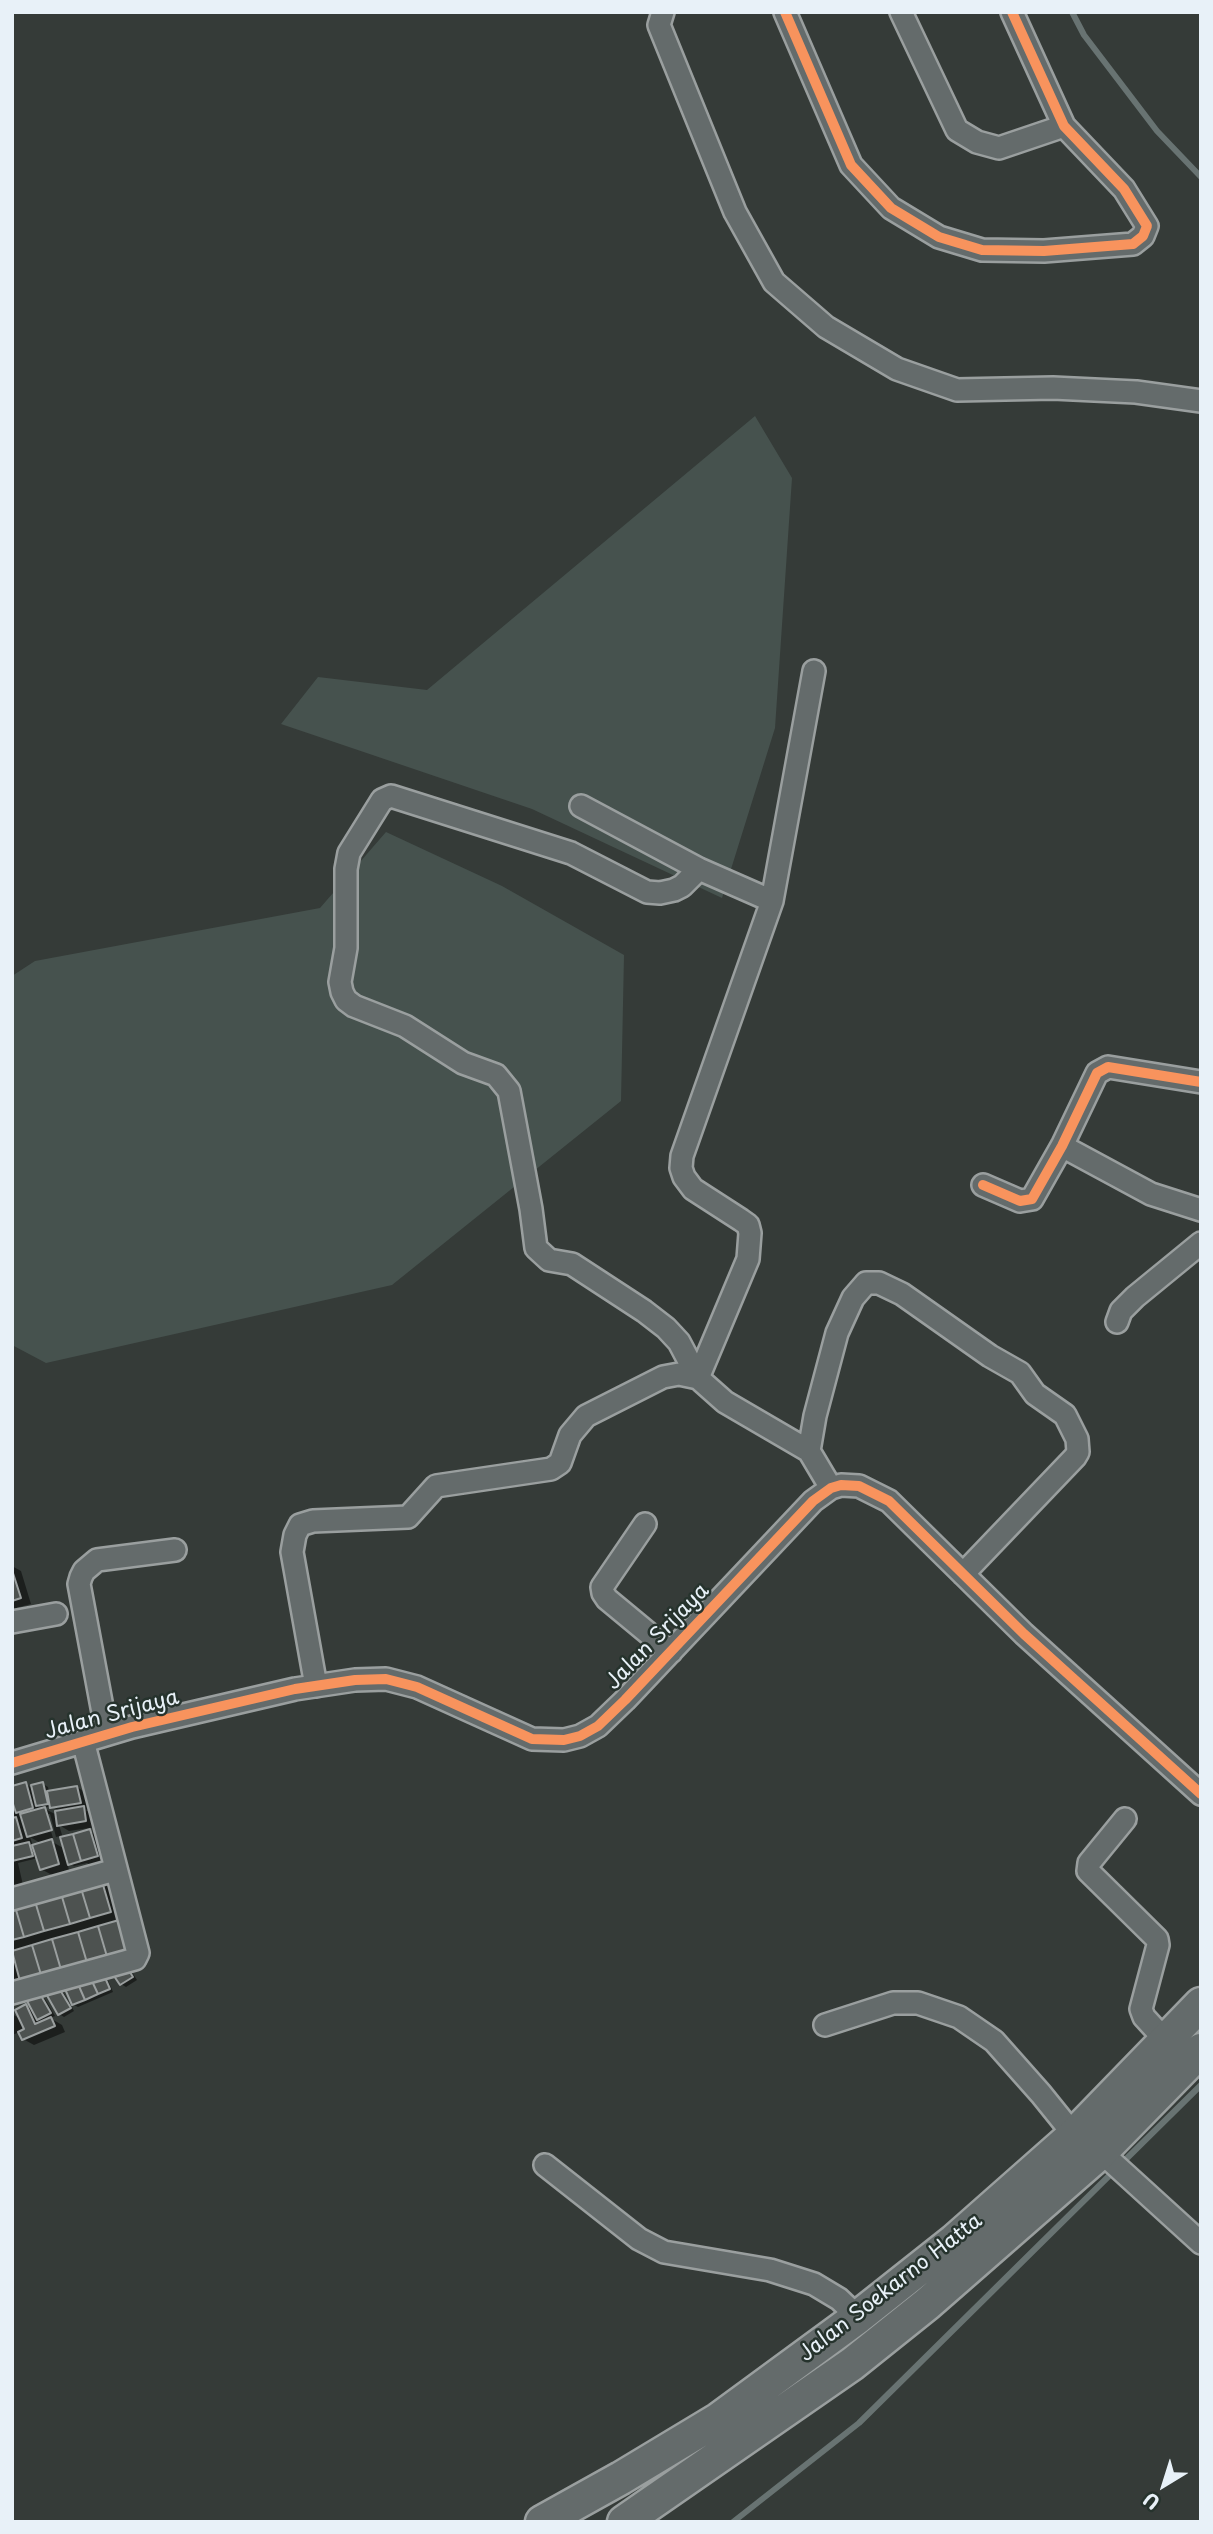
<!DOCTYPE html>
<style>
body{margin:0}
#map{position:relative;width:1213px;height:2534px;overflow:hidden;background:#353b38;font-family:"Playpen Sans",sans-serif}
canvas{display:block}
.frame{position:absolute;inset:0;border:14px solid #e8f1f8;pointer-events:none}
.north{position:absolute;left:1129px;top:2450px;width:70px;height:70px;-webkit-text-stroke:5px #26332d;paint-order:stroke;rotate:218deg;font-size:19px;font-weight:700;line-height:28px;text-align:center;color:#e8f1f8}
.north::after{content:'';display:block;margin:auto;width:24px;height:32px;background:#e8f1f8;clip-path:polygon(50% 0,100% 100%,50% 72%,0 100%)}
</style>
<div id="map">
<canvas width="1213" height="2534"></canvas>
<div class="frame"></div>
<div class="north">U</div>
</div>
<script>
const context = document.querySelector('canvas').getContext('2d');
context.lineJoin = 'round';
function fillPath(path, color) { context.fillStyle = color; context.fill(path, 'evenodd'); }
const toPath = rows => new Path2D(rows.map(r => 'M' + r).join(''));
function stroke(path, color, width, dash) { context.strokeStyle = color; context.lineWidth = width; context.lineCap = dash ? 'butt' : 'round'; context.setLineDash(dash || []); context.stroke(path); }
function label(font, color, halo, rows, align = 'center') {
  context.font = font + ' "Playpen Sans",sans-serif'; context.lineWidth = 5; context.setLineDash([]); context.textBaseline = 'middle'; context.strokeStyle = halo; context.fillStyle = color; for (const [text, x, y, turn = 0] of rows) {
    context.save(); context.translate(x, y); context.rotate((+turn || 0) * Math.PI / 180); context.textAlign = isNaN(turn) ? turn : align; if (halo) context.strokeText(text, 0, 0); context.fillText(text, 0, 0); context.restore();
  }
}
const green = toPath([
 [755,416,792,478,775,728,722,898,532,809,281,724,318,677,427,690],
 [386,832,502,886,624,955,621,1101,392,1285,46,1363,12,1345,12,976,35,961,320,908]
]);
const shadow = toPath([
 [12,1566,21,1571,31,1604,12,1609],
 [25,1784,34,1789,43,1784,48,1787,49,1792,77,1787,88,1794,91,1809,86,1810,94,1815,96,1827,69,1831,59,1825,63,1838,89,1831,100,1837,108,1862,93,1866,87,1863,74,1866,67,1862,69,1870,52,1875,41,1869,38,1858,18,1863,23,1885,12,1887,12,1788],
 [52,1806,60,1812,57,1815,43,1808],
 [46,1814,50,1814,56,1837,61,1836,65,1849,49,1840,53,1838],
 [30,1837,42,1844,33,1846],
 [101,1880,112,1887,121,1918,115,1920,130,1928,12,1996,12,1906],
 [130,1969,137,1980,126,1987,121,1984],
 [103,1975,107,1978,113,1992,78,2007,72,2004],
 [57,1987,62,1990,74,2011,64,2017,59,2014],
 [40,1996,45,1999,55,2016,50,2018,62,2025,65,2032,34,2045,23,2039,20,2032,12,2035,12,2014,21,2019,26,2006,35,2011]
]);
const stream = toPath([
 [1072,12,1084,35,1157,131,1201,177],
 [733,2522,859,2423,1201,2085]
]);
const building = toPath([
 [12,1570,21,1598,12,1601,12,1570],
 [26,1782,33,1808,16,1813,12,1801,12,1786,26,1782],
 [43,1782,48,1804,36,1806,31,1785,43,1782],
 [77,1786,81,1803,50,1808,47,1791,77,1786],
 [84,1806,86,1821,57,1826,55,1811,84,1806],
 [45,1807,52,1830,27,1837,20,1814,45,1807],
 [16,1817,22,1838,12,1841,12,1818,16,1817],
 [90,1829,98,1856,81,1861,73,1834,90,1829],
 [73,1834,81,1861,68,1865,60,1837,73,1834],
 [52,1839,59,1864,40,1870,32,1845,52,1839],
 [29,1842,33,1856,12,1861,12,1846,29,1842],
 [101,1878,111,1912,90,1918,80,1885,101,1878],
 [80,1885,90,1918,70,1924,60,1890,80,1885],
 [60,1890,70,1924,44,1931,34,1898,60,1890],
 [34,1898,44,1931,24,1937,14,1903,34,1898],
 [14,1903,24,1937,12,1940,12,1904,14,1903],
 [119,1920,129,1954,108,1960,98,1926,119,1920],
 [98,1926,108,1960,88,1966,78,1932,98,1926],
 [78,1932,88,1966,62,1973,52,1939,78,1932],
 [52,1939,62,1973,42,1978,32,1945,52,1939],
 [32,1945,42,1978,21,1985,12,1951,32,1945],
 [125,1964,133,1977,120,1985,112,1973,125,1964],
 [103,1973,110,1989,98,1994,91,1979,103,1973],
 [91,1979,98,1994,85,2000,78,1984,91,1979],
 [78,1984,85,2000,72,2005,65,1989,78,1984],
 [57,1985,71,2008,58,2015,45,1992,57,1985],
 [40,1994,51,2013,37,2020,27,2001,40,1994],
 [26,2004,35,2024,51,2017,55,2026,22,2040,18,2032,24,2029,15,2010,26,2004]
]);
const minor = toPath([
 [663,12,659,25,735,212,774,282,826,327,897,369,957,390,1053,388,1136,392,1201,401],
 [785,12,851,165,891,208,939,237,982,250,1044,251,1133,244,1143,236,1147,226,1124,189,1064,126,1012,12],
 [901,12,957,130,977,142,999,148,1064,126],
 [581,806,699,869,772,901],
 [699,869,682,886,674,890,660,893,647,892,571,853,391,796,382,800,349,853,346,869,346,948,340,982,342,992,346,1000,354,1006,405,1026,463,1063,496,1075,509,1091,531,1209,536,1248,549,1260,572,1264,644,1311,666,1328,679,1342,698,1378,725,1402,809,1451],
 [1062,1146,1151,1194,1201,1210],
 [983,1185,1020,1201,1032,1199,1062,1146,1097,1073,1108,1067,1201,1082],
 [1117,1322,1121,1311,1135,1297,1201,1243],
 [831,1488,809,1451,815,1416,837,1333,853,1298,866,1283,879,1283,902,1294,990,1356,1020,1373,1035,1394,1065,1415,1077,1439,1078,1452,1075,1457,963,1574],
 [645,1524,602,1587,603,1593,607,1599,671,1652],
 [12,1622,56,1614],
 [316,1686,292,1552,295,1535,300,1525,313,1521,408,1517,436,1486,551,1469,560,1463,570,1435,586,1416,663,1377,679,1374,698,1378,748,1259,750,1233,748,1225,741,1220,693,1189,684,1177,681,1168,682,1156,772,901,814,671],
 [107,1734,79,1584,81,1577,84,1571,97,1560,175,1550],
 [12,1763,132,1727,295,1689,355,1680,386,1679,417,1687,532,1739,564,1740,580,1736,598,1726,625,1700,813,1501,831,1488,841,1485,859,1486,889,1501,1024,1634,1201,1794],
 [1125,1819,1089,1863,1088,1871,1157,1939,1158,1945,1141,2009,1144,2017,1166,2041],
 [12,1899,115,1870],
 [12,1993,135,1959,138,1953,83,1741],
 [825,2025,893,2003,918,2003,959,2017,994,2041,1041,2094,1074,2135],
 [1101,2152,1201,2243],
 [545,2165,639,2239,664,2252,770,2270,814,2284,839,2299,858,2317]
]);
const highway = toPath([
 [542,2522,621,2478,719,2419,858,2317,954,2241,1074,2135,1201,2004],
 [624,2522,852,2364,927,2304,1101,2152,1201,2050]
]);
const cycleway = toPath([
 [785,12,851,165,891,208,939,237,982,250,1044,251,1133,244,1143,236,1147,226,1124,189,1064,126,1012,12],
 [983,1185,1020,1201,1032,1199,1062,1146,1097,1073,1108,1067,1201,1082],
 [12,1763,132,1727,295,1689,355,1680,386,1679,417,1687,532,1739,564,1740,580,1736,598,1726,625,1700,813,1501,831,1488,841,1485,859,1486,889,1501,1024,1634,1201,1794]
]);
const streetNames = [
 ["Jalan Srijaya",658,1637,-46],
 ["Jalan Srijaya",112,1715,-15],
 ["Jalan Soekarno Hatta",891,2288,-38]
];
fillPath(green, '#46524e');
fillPath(shadow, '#0007');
stroke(stream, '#687372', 6);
fillPath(building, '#4d5250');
stroke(building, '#9a9f9f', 2);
stroke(minor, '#9a9f9f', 26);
stroke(highway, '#9a9f9f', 37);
stroke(minor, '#646b6b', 21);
stroke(highway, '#646b6b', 32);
stroke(cycleway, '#f8935d', 10);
label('21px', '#e8f1f8', '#26332d', streetNames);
</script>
